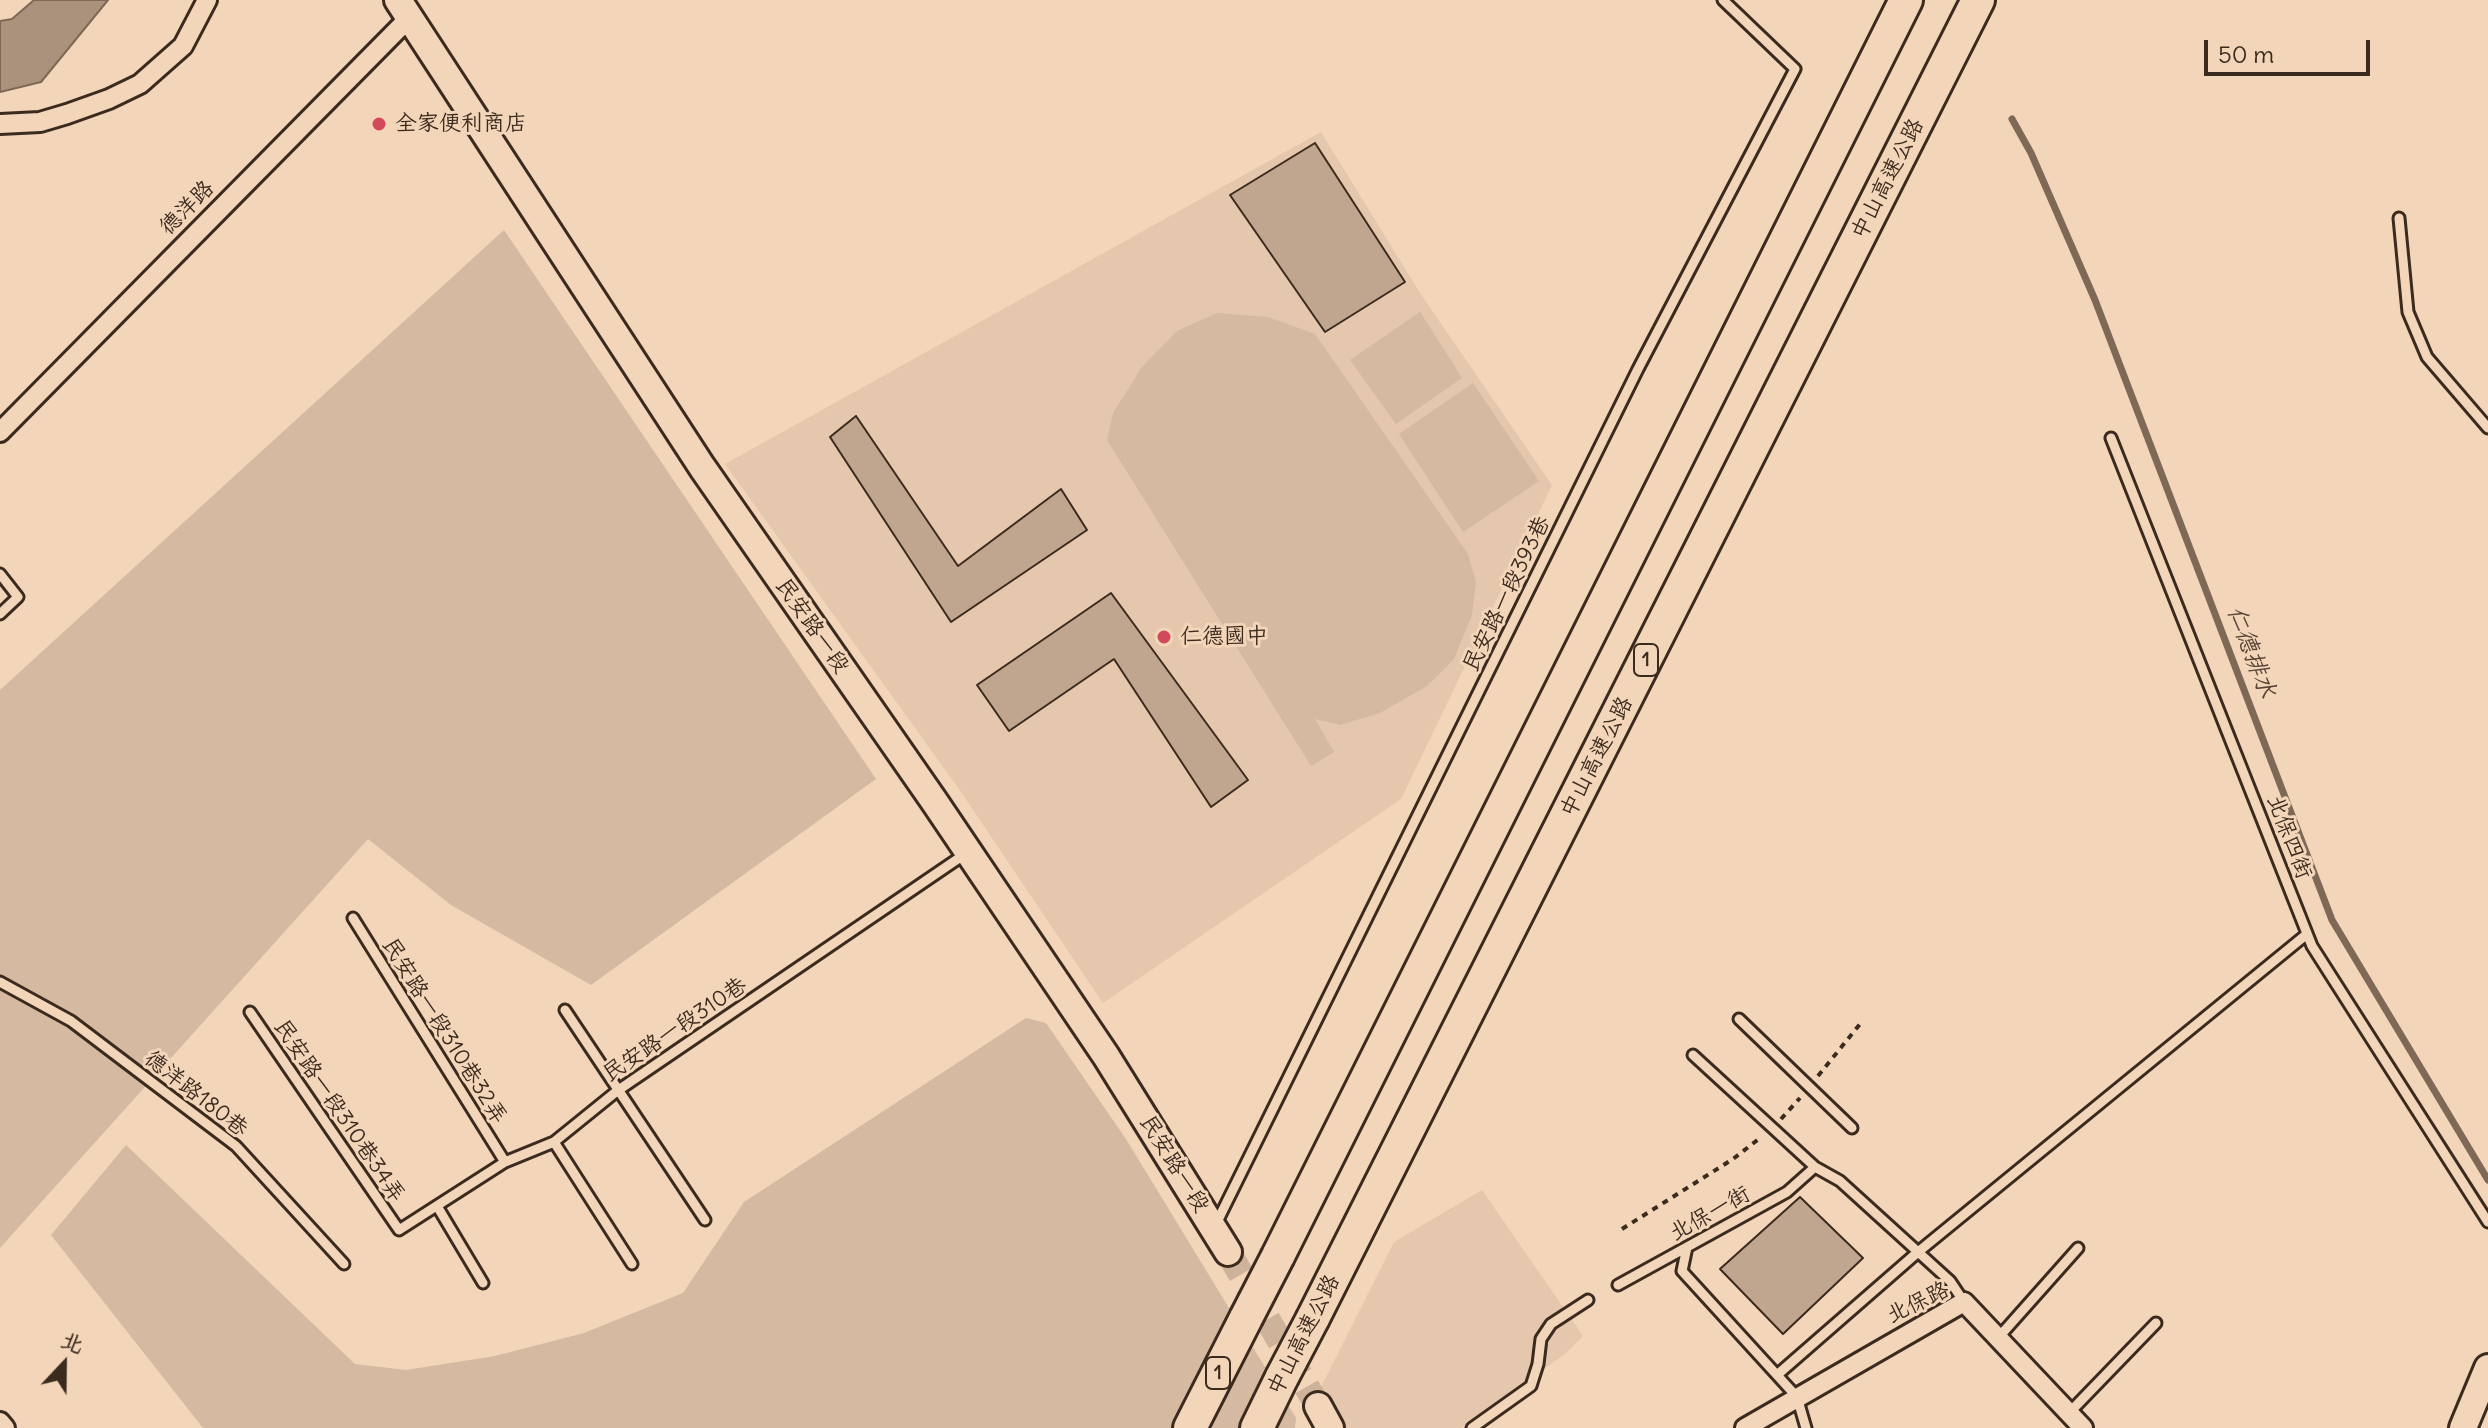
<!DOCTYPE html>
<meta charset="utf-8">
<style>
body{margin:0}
#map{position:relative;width:2488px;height:1428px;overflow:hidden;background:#f3d5b9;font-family:Delius,"LXGW WenKai TC",sans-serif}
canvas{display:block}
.north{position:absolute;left:24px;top:1324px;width:80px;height:80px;-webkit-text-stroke:6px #f3d5b9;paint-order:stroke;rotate:22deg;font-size:22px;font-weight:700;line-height:32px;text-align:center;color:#3b2a1e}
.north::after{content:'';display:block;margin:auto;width:28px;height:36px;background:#3b2a1e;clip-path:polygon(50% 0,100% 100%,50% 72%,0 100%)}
.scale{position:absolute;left:2204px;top:40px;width:166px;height:36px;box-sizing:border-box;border:4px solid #3b2a1e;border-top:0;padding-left:10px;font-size:24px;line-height:28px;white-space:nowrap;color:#3b2a1e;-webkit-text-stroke:6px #f3d5b9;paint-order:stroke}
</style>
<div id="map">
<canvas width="2488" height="1428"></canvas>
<div class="north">北</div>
<div class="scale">50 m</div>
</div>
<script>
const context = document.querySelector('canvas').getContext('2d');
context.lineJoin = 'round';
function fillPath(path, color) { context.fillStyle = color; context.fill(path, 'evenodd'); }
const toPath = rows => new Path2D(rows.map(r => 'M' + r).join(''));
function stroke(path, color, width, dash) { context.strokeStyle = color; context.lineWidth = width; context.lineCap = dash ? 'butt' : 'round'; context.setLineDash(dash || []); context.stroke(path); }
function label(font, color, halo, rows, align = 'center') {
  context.font = font + ' Delius,"LXGW WenKai TC",sans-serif'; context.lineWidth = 6; context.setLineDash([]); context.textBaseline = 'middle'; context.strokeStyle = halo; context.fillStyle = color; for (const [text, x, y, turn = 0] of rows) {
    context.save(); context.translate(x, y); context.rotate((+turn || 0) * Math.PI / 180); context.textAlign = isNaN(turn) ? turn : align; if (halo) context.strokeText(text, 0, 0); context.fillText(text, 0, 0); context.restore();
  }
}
const built = toPath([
 [1321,132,1420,293,1552,485,1401,799,1103,1003,959,789,725,464],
 [1482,1190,1583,1336,1565,1354,1461,1428,1342,1428,1321,1387,1394,1242]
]);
const green = toPath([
 [504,230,876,779,591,985,451,905,368,839,0,1248,0,690],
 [1420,312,1462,378,1396,424,1350,360],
 [1217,313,1268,317,1315,334,1468,554,1476,582,1472,615,1454,659,1427,686,1380,713,1340,725,1315,719,1334,752,1311,766,1107,440,1113,413,1142,367,1177,331],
 [1473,383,1539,481,1463,532,1399,434],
 [1026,1018,1046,1023,1126,1139,1296,1418,1295,1428,203,1428,51,1235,126,1145,355,1364,406,1370,495,1356,584,1333,683,1293,744,1202]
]);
const water = toPath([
 [34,0,108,0,41,82,0,92,0,21,12,19,34,0]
]);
const stream = toPath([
 [2012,119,2031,153,2095,300,2332,920,2488,1180]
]);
const building = toPath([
 [1315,143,1405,282,1325,332,1230,195,1315,143],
 [856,416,958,566,1061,489,1087,530,951,622,830,437,856,416],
 [1111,593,1248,780,1211,807,1114,659,1009,731,977,685,1111,593],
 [1800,1197,1863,1258,1783,1334,1720,1269,1800,1197]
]);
const secondaryTunnel = toPath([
 [1228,1252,1318,1406]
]);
const path = toPath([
 [1818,1076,1860,1024],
 [1781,1119,1800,1098],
 [1622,1229,1733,1159,1760,1138]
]);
const lane = toPath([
 [2399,218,2408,312,2427,357,2488,428],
 [2111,438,2312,946,2488,1222],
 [0,574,18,597,0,614],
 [353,918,505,1162],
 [0,982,71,1021,236,1146,344,1264],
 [565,1010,705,1220],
 [250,1012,399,1230,505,1162,554,1142,617,1091,965,854],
 [1739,1019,1852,1128],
 [1693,1055,1815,1167,1840,1181,1950,1281,1964,1302],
 [554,1142,632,1264],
 [437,1206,483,1283],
 [1215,1226,1638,369,1795,69,1723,0],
 [1687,1247,1682,1271,1797,1397,1806,1428],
 [1618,1285,1787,1192,1815,1167],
 [1998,1338,2078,1248],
 [1777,1375,1918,1252,2307,934],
 [2069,1413,2156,1323],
 [1472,1428,1531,1386,1538,1364,1541,1339,1551,1324,1588,1300]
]);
const street = toPath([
 [0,124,40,122,67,114,109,99,140,84,183,46,207,0],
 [0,432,409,18],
 [0,1422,5,1428],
 [1745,1428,1964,1302,2083,1428]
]);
const secondary = toPath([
 [398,0,702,467,934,801,1106,1056,1228,1252],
 [1318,1406,1330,1428],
 [2463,1428,2488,1368]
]);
const highway = toPath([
 [1278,1256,1906,0],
 [1313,1318,1978,0],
 [1190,1428,1246,1318],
 [1257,1428,1282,1377]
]);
const highwayBridge = toPath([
 [1246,1318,1278,1256],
 [1282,1377,1313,1318]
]);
const markers = [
 [379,124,8,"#d1495b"],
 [1164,637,8,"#d1495b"]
];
const shields = [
 [1646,660,24],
 [1218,1373,24]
];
const shieldNames = [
 ["1",1646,660],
 ["1",1218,1373]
];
const poiNames = [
 ["全家便利商店",395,124],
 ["仁德國中",1180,637]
];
const streetNames = [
 ["中山高速公路",1888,179,-63],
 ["德洋路",187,208,-45],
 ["民安路一段393巷",1507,594,-64],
 ["民安路一段",812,626,55],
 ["中山高速公路",1597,757,-63],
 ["北保四街",2289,837,69],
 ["民安路一段310巷",675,1030,-34],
 ["民安路一段310巷32弄",444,1031,58],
 ["德洋路180巷",196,1094,38],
 ["民安路一段310巷34弄",339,1111,56],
 ["民安路一段",1174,1164,58],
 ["北保一街",1710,1214,-29],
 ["北保路",1918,1303,-26],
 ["中山高速公路",1304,1335,-63]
];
const waterNames = [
 ["仁德排水",2251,652,69]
];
fillPath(built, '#e4c7ac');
fillPath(green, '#d5b9a0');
fillPath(water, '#aa927c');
stroke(water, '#7e6856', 2);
stroke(stream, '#7e6856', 7);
fillPath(building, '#c0a68e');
stroke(building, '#3b2a1e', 2);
stroke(secondaryTunnel, '#ceb39a', 26, [26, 13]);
stroke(lane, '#3b2a1e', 15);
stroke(street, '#3b2a1e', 24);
stroke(secondary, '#3b2a1e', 32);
stroke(highway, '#3b2a1e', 38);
stroke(path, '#3b2a1e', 4, [6, 6]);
stroke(lane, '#f3d5b9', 9);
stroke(street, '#f3d5b9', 18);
stroke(secondary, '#f3d5b9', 26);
stroke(highway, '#f3d5b9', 32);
stroke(highwayBridge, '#3b2a1e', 38, []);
stroke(highwayBridge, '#f3d5b9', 32);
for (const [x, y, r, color] of markers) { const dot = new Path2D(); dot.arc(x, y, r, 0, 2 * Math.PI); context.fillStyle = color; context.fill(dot); stroke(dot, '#f3d5b9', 3); }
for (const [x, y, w] of shields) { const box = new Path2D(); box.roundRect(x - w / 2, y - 16, w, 32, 6); context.fillStyle = '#f3d5b9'; context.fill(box); stroke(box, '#3b2a1e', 2); }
label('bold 20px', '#3b2a1e', null, shieldNames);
label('22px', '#3b2a1e', '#f3d5b9', poiNames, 'left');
label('22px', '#3b2a1e', '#f3d5b9', streetNames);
label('italic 24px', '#574436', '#f3d5b9', waterNames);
</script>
